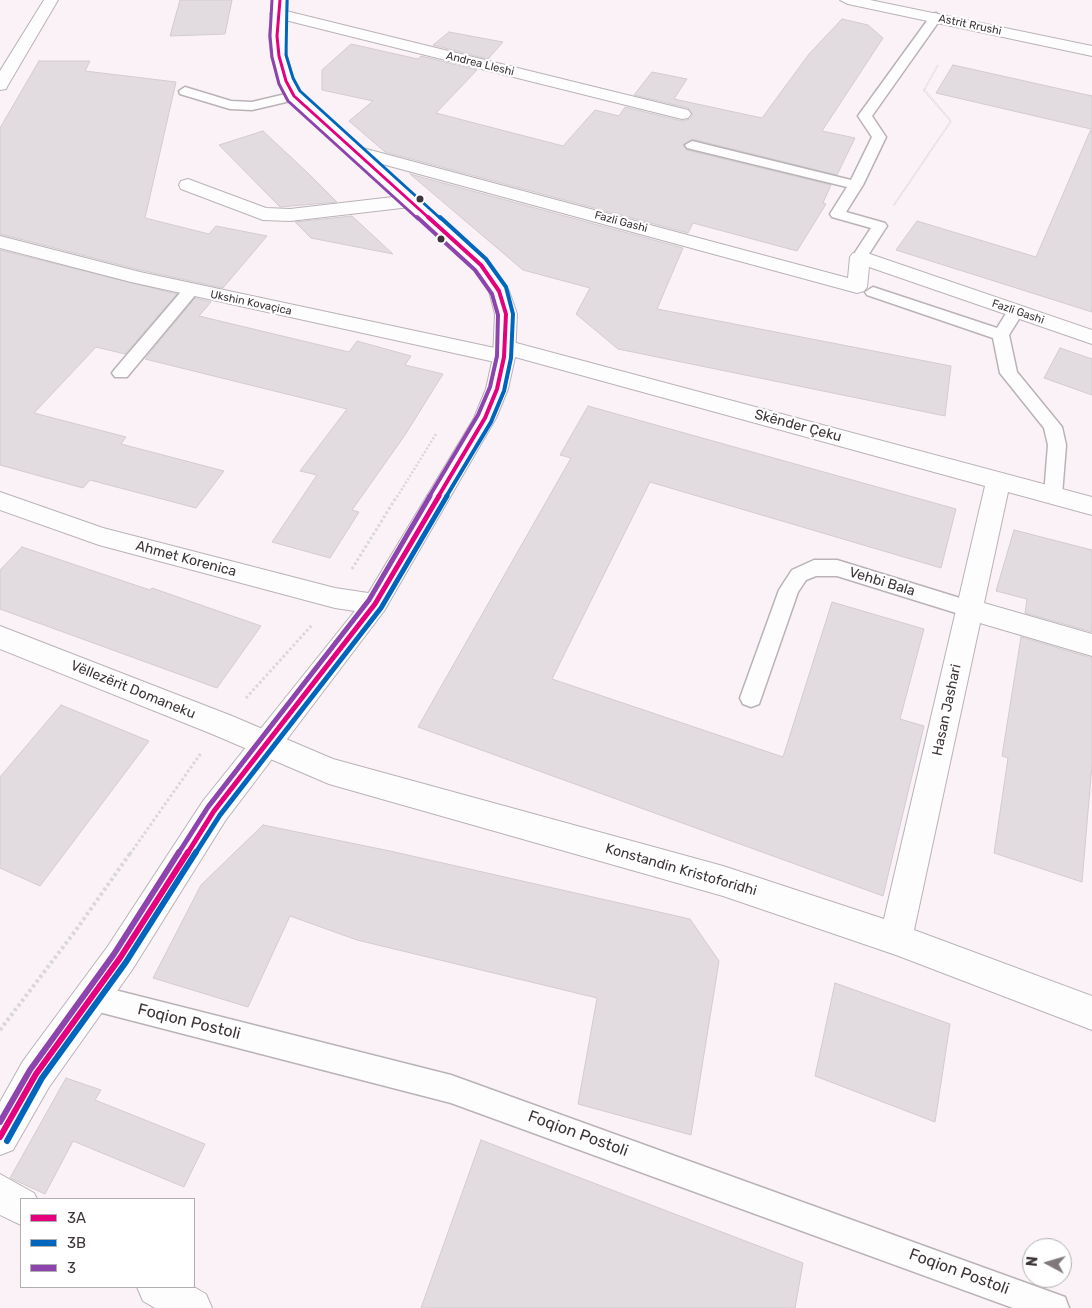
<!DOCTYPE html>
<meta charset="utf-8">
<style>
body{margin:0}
#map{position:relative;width:1092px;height:1308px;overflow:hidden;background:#faf2f7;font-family:Rubik,sans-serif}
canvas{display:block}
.legend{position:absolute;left:20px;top:1198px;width:175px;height:90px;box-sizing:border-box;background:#fff;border:1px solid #b1aeb0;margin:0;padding:6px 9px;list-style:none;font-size:15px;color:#3d353a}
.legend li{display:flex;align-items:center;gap:10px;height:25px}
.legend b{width:25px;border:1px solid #b1aeb0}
.north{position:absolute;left:1022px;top:1238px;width:50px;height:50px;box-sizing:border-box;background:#fff;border:1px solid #b1aeb0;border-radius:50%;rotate:276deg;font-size:14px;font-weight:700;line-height:20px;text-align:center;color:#3d353a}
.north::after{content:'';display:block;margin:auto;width:18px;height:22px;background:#7f777c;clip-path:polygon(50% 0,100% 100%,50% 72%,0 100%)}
</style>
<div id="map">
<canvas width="1092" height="1308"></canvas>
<ul class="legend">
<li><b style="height:6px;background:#e5007d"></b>3A</li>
<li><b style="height:6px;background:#0065bd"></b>3B</li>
<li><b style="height:6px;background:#8e44ad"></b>3</li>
</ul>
<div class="north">N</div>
</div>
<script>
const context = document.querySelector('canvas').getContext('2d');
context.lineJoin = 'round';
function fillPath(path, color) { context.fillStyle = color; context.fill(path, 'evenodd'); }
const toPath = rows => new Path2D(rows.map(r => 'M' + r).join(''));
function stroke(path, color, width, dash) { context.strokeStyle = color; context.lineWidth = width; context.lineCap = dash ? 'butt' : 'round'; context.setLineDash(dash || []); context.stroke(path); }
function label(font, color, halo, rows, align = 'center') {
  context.font = font + ' Rubik,sans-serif'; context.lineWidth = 4.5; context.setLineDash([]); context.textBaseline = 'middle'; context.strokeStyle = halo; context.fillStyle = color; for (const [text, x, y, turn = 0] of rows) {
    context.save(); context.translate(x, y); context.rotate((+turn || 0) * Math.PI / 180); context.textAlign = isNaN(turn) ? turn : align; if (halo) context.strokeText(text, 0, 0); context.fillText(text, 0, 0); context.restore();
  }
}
const building = toPath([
 [180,0,232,0,225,34,170,36,180,0],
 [842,19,868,25,883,38,822,131,855,138,837,175,692,139,683,145,687,150,831,185,823,203,826,204,797,251,693,223,688,233,385,152,349,121,373,101,322,90,322,70,351,44,418,59,421,56,477,70,436,113,563,146,595,110,619,116,625,107,682,121,690,119,693,114,688,108,634,95,652,72,687,79,674,99,762,118,809,54,842,19],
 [449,32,503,42,488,59,433,45,449,32],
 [39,61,90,61,85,71,176,82,145,218,209,234,216,226,267,236,223,288,140,270,0,234,0,128,39,61],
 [953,65,1092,96,1092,312,896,250,917,221,1036,257,1091,129,936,93,953,65],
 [263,131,309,174,337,202,280,207,219,145,263,131],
 [410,174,683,248,657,309,951,366,945,416,618,349,576,314,590,288,523,270,410,174],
 [352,216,393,254,311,238,295,222,352,216],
 [0,250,177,294,125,354,96,347,34,413,126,437,121,444,224,471,196,508,90,480,83,488,0,465,0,250],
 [195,298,211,302,199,316,349,352,357,341,411,356,405,365,443,374,405,435,352,510,359,512,330,558,272,542,317,475,300,471,347,409,145,359,195,298],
 [1060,348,1092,359,1092,395,1044,378,1060,348],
 [588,406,956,509,941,568,650,482,552,679,783,757,832,602,924,629,900,719,924,726,883,896,418,727,571,458,560,455,588,406],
 [1014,530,1092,550,1092,632,1025,613,1027,599,996,591,1014,530],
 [22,547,150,590,152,588,261,626,217,688,0,609,0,570,22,547],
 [1021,637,1092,658,1092,765,1082,882,994,853,1008,758,1002,756,1021,637],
 [61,705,149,741,40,886,0,868,0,777,61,705],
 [263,825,390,851,690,919,719,961,691,1135,578,1104,597,998,357,940,290,916,248,1007,153,978,201,885,263,825],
 [835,983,950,1024,935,1122,815,1076,835,983],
 [66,1078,101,1090,95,1100,205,1144,184,1187,73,1141,45,1194,10,1178,66,1078],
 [481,1140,803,1263,795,1308,421,1308,481,1140]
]);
const pathFar3 = toPath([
 [894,205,951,121,924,90,938,65]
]);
const pathFar2 = toPath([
 [397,497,436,434]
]);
const pathFar1 = toPath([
 [352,569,397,496],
 [246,698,312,625],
 [130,854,201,753]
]);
const path = toPath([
 [0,1030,76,930,131,852]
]);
const service = toPath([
 [936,13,942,17,872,116,886,137,863,185,846,212,885,223,887,226,865,260,855,260,852,257,871,228,832,217,830,214,847,187,687,148,685,145,692,141,851,180,872,137,858,116,932,14,936,13],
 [185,87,231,101,252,102,294,92,301,96,299,99,252,110,230,109,180,94,179,91,185,87],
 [191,285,197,287,199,290,197,293,127,377,115,377,112,373,115,369,185,287,191,285],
 [873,287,997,328,1010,307,1022,307,1024,311,1009,335,1017,372,1062,427,1066,445,1062,495,1060,500,1053,502,1046,500,1044,495,1048,445,1044,428,1000,373,993,338,867,295,865,292,873,287],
 [814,560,837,560,976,603,979,609,976,615,969,617,837,576,816,576,806,580,798,592,759,704,751,707,743,704,740,698,779,590,792,570,814,560],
 [91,984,451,1075,1054,1293,1065,1297,1069,1308,1013,1308,451,1103,91,1010,82,1006,78,997,82,988,91,984]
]);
const minor = toPath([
 [44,0,58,0,8,85,6,89,0,90,0,71,44,0],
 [840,0,870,0,1092,46,1092,56,848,4,840,0],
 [278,9,688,110,691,114,688,118,682,119,273,17,270,14,278,9],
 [355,146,848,278,850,257,853,253,867,253,1092,330,1092,344,869,267,867,287,864,291,857,293,349,155,346,151,349,147,355,146],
 [188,179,266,208,290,209,410,195,417,197,419,201,417,205,410,207,290,221,263,220,181,189,179,185,181,181,188,179],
 [0,236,140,272,495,348,497,342,505,340,1092,497,1092,515,1008,492,984,603,1092,634,1092,656,980,623,914,930,1092,996,1092,1030,896,955,723,896,329,784,212,734,0,649,0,626,232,716,333,759,723,866,884,919,985,486,515,357,512,362,504,364,131,282,0,248,0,236],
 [0,492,103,528,335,588,375,594,384,597,388,604,384,611,375,614,335,608,99,545,0,510,0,492],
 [0,1174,34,1193,37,1199,21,1199,21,1225,0,1215,0,1174],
 [137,1287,194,1287,206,1294,212,1308,155,1308,143,1301,137,1287]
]);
const tertiary = toPath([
 [272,0,288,0,285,36,287,56,294,81,301,93,488,261,509,291,517,314,515,357,508,389,496,418,384,611,225,821,132,970,49,1087,13,1150,0,1155,0,1102,23,1061,108,946,203,801,366,597,474,418,486,389,493,357,495,314,489,291,474,269,288,100,278,81,271,56,269,36,272,0]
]);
const bus1Far3 = toPath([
 [280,0,277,36,279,56,286,81,294,96,430,219]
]);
const bus1Far2 = toPath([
 [428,217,481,265,499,291,506,314,504,357,497,389,485,418,438,497]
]);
const bus1Far1 = toPath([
 [187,854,214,811,375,604,439,496]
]);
const bus1 = toPath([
 [0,1137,36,1074,120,958,188,852]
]);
const bus2Far3 = toPath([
 [287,1,286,55,293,78,300,91,441,219]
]);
const bus2Far2 = toPath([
 [440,217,486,259,506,287,513,314,511,358,504,391,491,422,446,497]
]);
const bus2Far1 = toPath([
 [195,854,220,815,381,608,447,496]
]);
const bus2 = toPath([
 [7,1141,42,1078,126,962,196,852]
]);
const bus3Far3 = toPath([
 [272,0,270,36,272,57,279,84,288,101,418,219]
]);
const bus3Far2 = toPath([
 [417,217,475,270,492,294,498,315,497,356,490,387,478,415,429,497]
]);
const bus3Far1 = toPath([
 [178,854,208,807,369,600,430,496]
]);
const bus3 = toPath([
 [0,1122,30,1070,114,954,179,852]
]);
const markers = [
 [420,199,4.5,"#3d353a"],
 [441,239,4.5,"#3d353a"]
];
const farStreetnames = [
 ["Astrit Rrushi",970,25,12],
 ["Andrea Lleshi",480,64,14],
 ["Fazli Gashi",621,222,15],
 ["Ukshin Kovaçica",251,303,12],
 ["Fazli Gashi",1018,312,19]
];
const streetNames = [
 ["Skënder Çeku",798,426,15],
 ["Ahmet Korenica",186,559,15],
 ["Vehbi Bala",882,582,17],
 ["Vëllezërit Domaneku",133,690,22],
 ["Hasan Jashari",947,710,-78],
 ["Konstandin Kristoforidhi",681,870,16]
];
const nearStreetnames = [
 ["Foqion Postoli",189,1022,14],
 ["Foqion Postoli",578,1134,20],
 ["Foqion Postoli",959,1272,20]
];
fillPath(building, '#e2dbdf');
stroke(building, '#d2cbcf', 1);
stroke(service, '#b9b2b6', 3);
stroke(minor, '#b9b2b6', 2);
stroke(tertiary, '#b9b2b6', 2);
stroke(pathFar3, '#d9d7d8', 2, [1, 1]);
stroke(pathFar2, '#d9d7d8', 2.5, [2, 2]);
stroke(pathFar1, '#d9d7d8', 3, [2.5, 2.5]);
stroke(path, '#d9d7d8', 4, [3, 3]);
fillPath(service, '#fefdfe');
fillPath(minor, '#fefdfe');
fillPath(tertiary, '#fefdfe');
stroke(bus1Far3, '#e5007d', 3);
stroke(bus1Far2, '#e5007d', 4);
stroke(bus1Far1, '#e5007d', 5);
stroke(bus1, '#e5007d', 6);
stroke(bus2Far3, '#0065bd', 3);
stroke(bus2Far2, '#0065bd', 4);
stroke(bus2Far1, '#0065bd', 5);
stroke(bus2, '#0065bd', 6);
stroke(bus3Far3, '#8e44ad', 3);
stroke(bus3Far2, '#8e44ad', 4);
stroke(bus3Far1, '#8e44ad', 5);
stroke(bus3, '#8e44ad', 6);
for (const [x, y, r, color] of markers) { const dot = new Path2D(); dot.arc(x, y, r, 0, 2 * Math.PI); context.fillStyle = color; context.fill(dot); stroke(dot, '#fff', 2); }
label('11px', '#3d353a', '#fff', farStreetnames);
label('14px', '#3d353a', '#fff', streetNames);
label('16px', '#3d353a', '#fff', nearStreetnames);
</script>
